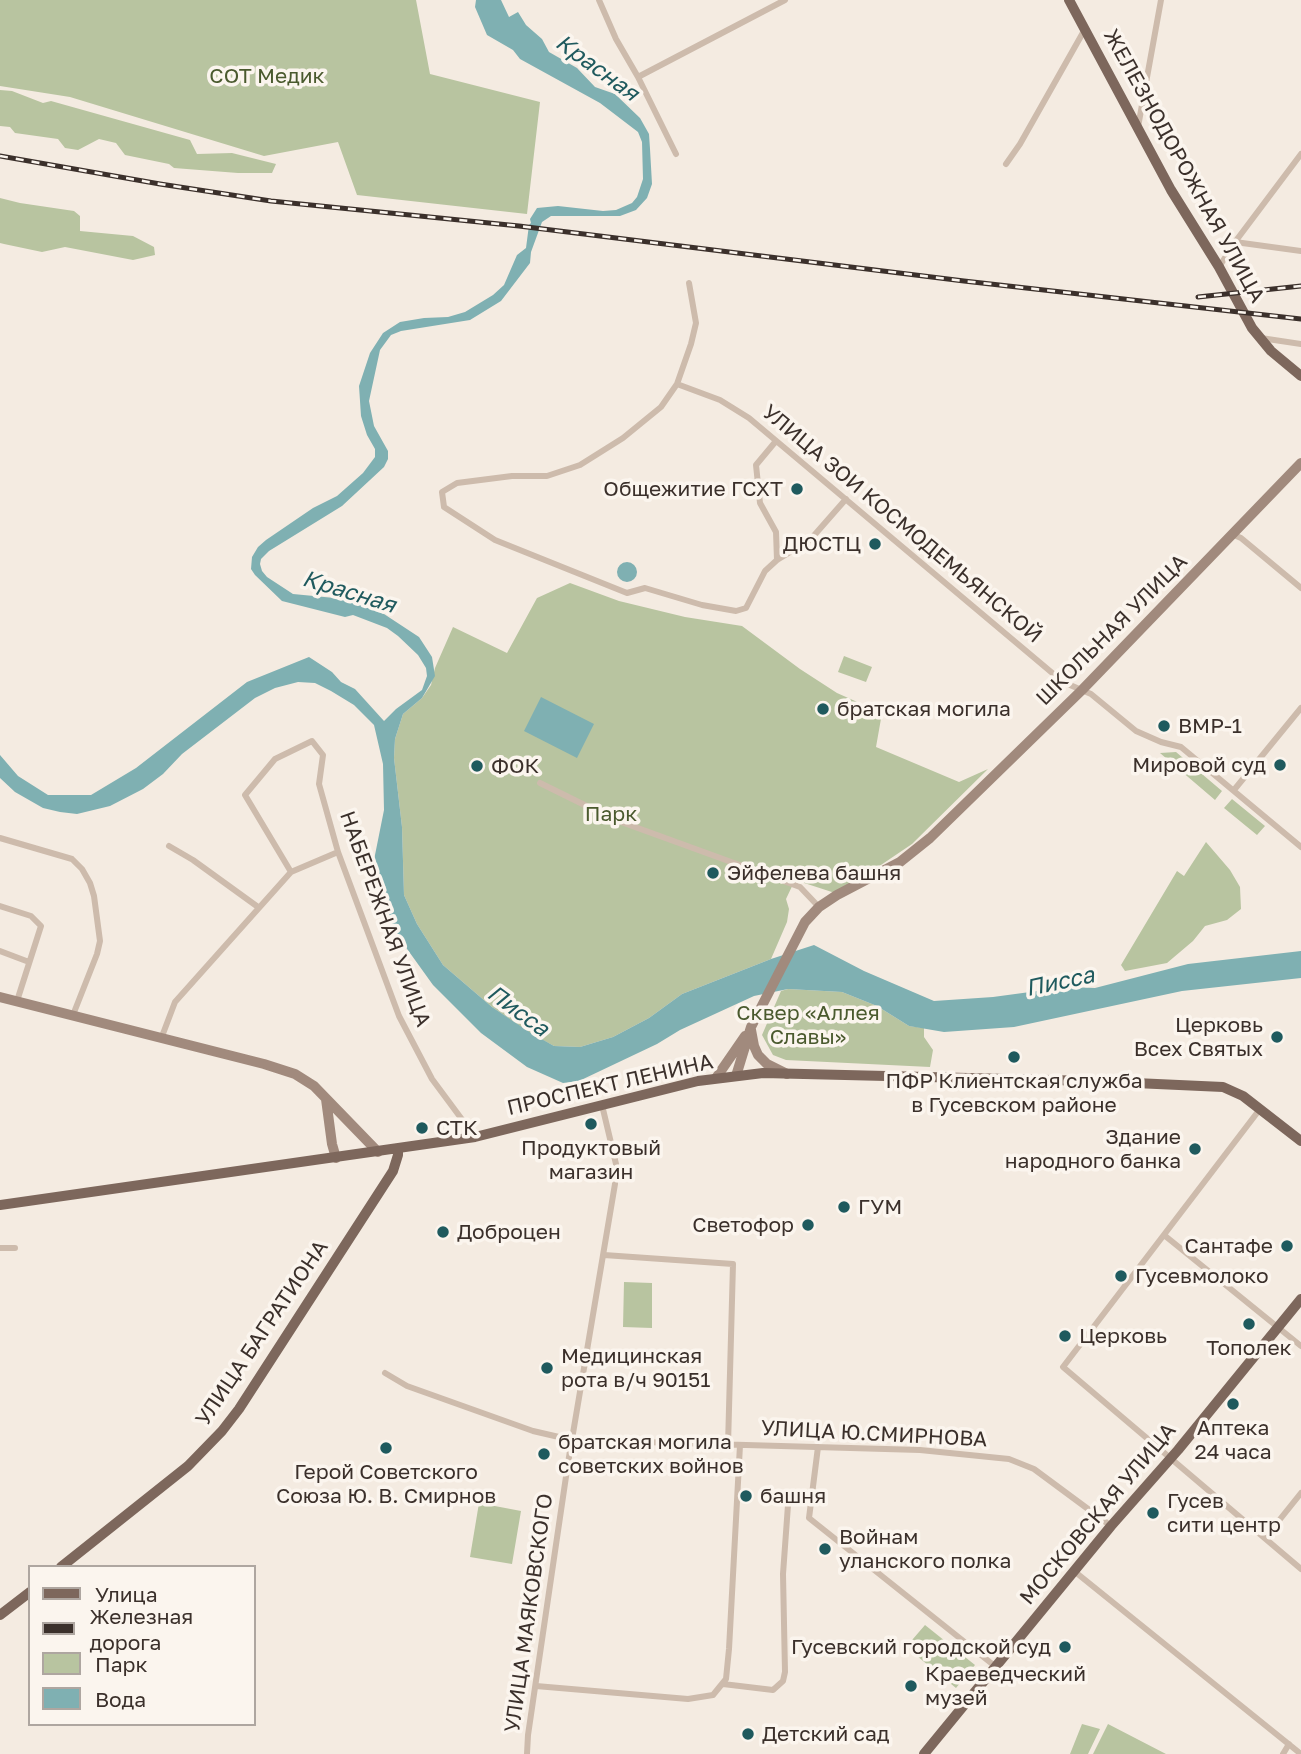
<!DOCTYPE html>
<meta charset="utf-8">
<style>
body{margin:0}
#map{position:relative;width:1301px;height:1754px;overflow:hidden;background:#f4ebe1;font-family:"Golos Text",sans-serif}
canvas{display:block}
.legend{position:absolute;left:28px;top:1565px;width:228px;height:161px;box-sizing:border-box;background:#fbf5ee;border:2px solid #aea6a0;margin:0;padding:9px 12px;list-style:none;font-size:21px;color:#3b302b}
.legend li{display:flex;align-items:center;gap:14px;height:35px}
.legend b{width:35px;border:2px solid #aea6a0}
</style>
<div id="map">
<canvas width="1301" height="1754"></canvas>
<ul class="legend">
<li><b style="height:9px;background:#7d675c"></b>Улица</li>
<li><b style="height:9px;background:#3b302b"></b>Железная дорога</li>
<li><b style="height:19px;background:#b8c4a0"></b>Парк</li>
<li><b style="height:19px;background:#7fb0b2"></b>Вода</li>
</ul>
</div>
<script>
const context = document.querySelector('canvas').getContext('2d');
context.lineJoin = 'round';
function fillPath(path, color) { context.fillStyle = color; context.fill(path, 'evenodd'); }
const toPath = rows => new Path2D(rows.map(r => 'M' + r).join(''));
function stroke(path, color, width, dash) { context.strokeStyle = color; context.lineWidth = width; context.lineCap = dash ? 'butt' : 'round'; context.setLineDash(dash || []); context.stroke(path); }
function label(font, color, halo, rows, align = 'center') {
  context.font = font + ' "Golos Text",sans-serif'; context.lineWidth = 7; context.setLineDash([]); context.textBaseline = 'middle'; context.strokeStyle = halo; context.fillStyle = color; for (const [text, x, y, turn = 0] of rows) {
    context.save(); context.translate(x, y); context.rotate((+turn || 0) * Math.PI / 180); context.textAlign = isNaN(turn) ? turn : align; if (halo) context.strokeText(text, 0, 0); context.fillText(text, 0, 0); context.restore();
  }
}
const green = toPath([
 [0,0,416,0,430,74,540,102,527,214,357,195,338,142,264,156,70,97,0,86],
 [0,90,12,91,43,103,51,101,190,140,197,154,232,153,276,164,272,173,238,173,174,168,169,164,125,155,116,143,99,139,78,150,65,148,58,139,15,133,10,127,0,126],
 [0,198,20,203,74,211,80,216,80,231,133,236,154,247,155,255,133,260,65,247,42,252,4,244,0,243],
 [570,583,619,601,685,617,742,626,800,669,837,693,882,713,876,747,959,782,988,769,912,844,838,894,795,880,786,899,789,909,787,922,771,959,682,994,649,1018,613,1037,580,1047,554,1046,530,1033,492,1007,443,965,417,924,404,895,402,827,394,758,395,739,403,714,422,698,431,685,435,668,453,627,507,653,537,598],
 [844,656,872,667,866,682,838,672],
 [1176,752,1222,791,1215,800,1160,753],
 [1232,799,1265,826,1257,835,1224,808],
 [1206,842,1230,870,1240,887,1241,909,1227,920,1205,926,1193,941,1167,963,1125,971,1121,965,1177,871,1184,876],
 [788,989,842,992,877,1006,909,1026,924,1028,924,1037,933,1050,930,1067,786,1060,773,1055,762,1035,781,991],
 [624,1282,652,1283,652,1328,623,1327],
 [479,1503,521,1511,512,1564,470,1557],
 [925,1625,975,1665,956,1688,906,1647],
 [1082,1724,1100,1729,1088,1754,1070,1754],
 [1108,1724,1166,1754,1093,1754]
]);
const water = toPath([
 [476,0,501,0,509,17,518,12,526,25,542,39,549,52,577,68,595,87,615,94,640,118,649,134,650,149,652,184,647,198,636,210,620,216,551,216,542,222,531,252,530,263,501,301,470,320,401,331,391,335,380,350,369,401,374,426,388,451,388,459,384,467,342,506,269,551,261,559,260,564,262,571,267,577,293,594,345,599,384,614,419,637,432,657,435,676,422,698,403,714,395,739,394,758,402,827,404,895,417,924,443,965,492,1007,531,1033,554,1046,580,1047,613,1037,649,1018,682,994,771,959,814,945,864,971,934,1001,993,997,1067,987,1095,988,1188,964,1301,951,1301,978,1182,991,1014,1027,944,1032,909,1026,877,1006,842,992,788,989,754,996,680,1030,657,1044,579,1081,563,1083,527,1067,481,1033,433,985,392,928,373,865,384,810,383,764,374,725,354,705,331,691,315,683,298,682,275,688,255,698,182,754,163,774,143,789,110,806,77,814,60,812,43,808,15,792,0,778,0,755,18,776,48,795,91,795,136,768,247,682,309,657,332,672,341,682,355,689,384,721,396,709,422,690,427,676,426,668,418,655,398,636,387,628,353,615,345,617,282,601,255,575,251,569,252,557,258,547,266,540,313,508,337,496,363,473,375,457,375,449,367,435,361,416,359,386,370,353,383,333,400,322,424,318,448,317,465,312,493,295,504,285,517,255,526,248,529,225,531,223,530,219,537,208,558,206,603,211,616,210,632,203,637,197,643,179,642,142,638,132,600,103,520,59,513,50,487,35,475,7],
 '617 572a10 10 0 1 1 20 0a10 10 0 1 1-20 0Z',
 [541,697,594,724,577,758,524,731]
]);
const street = toPath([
 [599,0,616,39,638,77,676,154],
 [638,77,785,0],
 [1138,127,1161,0],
 [1006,164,1020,144,1085,29],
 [1235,242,1301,251],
 [1219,267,1235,242,1301,154],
 [689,283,696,323,691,344,677,384,661,407,623,438,580,465,547,476,512,476,457,483,442,492,444,507,495,540,627,593,645,588,702,605,736,611,746,608,765,571,777,560,810,540,846,499],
 [1261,338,1301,344],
 [677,384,720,400,749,418,1063,682,1091,694,1136,731,1161,742,1181,747,1301,847],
 [776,441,756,465,760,503,776,532,777,560],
 [1234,535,1241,538,1301,588],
 [540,783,613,819,800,887,819,907],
 [1234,790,1301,708],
 [0,838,72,859,82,869,90,883,94,896,100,941,97,954,73,1015],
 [169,846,193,860,258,907],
 [291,872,245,795,275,759,312,741,323,755,319,784,338,852,399,1016,432,1079,475,1137],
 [0,906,31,916,41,926,17,1001],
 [0,951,29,962],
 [161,1039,175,1002,291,872,338,852],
 [1260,1109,1063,1367,1301,1569],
 [1164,1235,1301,1346],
 [0,1248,15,1248],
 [604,1255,733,1264,728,1445],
 [385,1373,407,1386,533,1431,572,1440,920,1450,1009,1459,1034,1469,1111,1526],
 [818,1447,809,1518,996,1667],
 [1265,1538,1301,1493],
 [1074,1571,1301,1754],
 [723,1684,773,1690,783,1681,785,1672,783,1574,788,1505],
 [536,1686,688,1699,713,1695,726,1679,729,1649,740,1445],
 [527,1754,528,1735,568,1463,615,1184,616,1164,602,1105],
 [1283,1754,1289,1744]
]);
const secondary = toPath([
 [0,997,264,1064,295,1074,314,1086,378,1152],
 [751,1030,754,1046,758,1055,767,1064,787,1074],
 [736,1076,751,1027,805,922,819,907,837,895,900,862,930,838,1082,690,1301,463],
 [716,1078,745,1036],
 [326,1099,332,1144,336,1158]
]);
const primary = toPath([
 [1069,0,1171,190,1219,267,1252,328,1271,351,1301,376],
 [0,1205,475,1137,698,1081,763,1073,1091,1081,1223,1087,1243,1096,1301,1141],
 [61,1567,188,1466,222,1431,239,1409,393,1171,398,1155,398,1148],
 [0,1615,30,1592],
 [924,1754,1111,1526,1178,1450,1301,1299]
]);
const rail = toPath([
 [0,156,160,184,271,201,519,226,964,281,1301,319],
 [1198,297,1301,286]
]);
const markers = [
 [797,489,7,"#1f5a5e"],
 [875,544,7,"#1f5a5e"],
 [823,709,7,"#1f5a5e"],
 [1164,726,7,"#1f5a5e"],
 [1280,765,7,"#1f5a5e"],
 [477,766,7,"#1f5a5e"],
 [713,873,7,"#1f5a5e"],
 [1277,1037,7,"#1f5a5e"],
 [1014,1057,7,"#1f5a5e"],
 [591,1124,7,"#1f5a5e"],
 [422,1128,7,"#1f5a5e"],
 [1195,1149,7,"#1f5a5e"],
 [844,1207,7,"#1f5a5e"],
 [808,1225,7,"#1f5a5e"],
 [443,1232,7,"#1f5a5e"],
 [1287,1246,7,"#1f5a5e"],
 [1121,1276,7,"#1f5a5e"],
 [1249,1324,7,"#1f5a5e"],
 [1065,1336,7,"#1f5a5e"],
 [547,1368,7,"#1f5a5e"],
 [1233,1404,7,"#1f5a5e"],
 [386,1448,7,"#1f5a5e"],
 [544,1454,7,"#1f5a5e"],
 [746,1496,7,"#1f5a5e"],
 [1153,1513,7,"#1f5a5e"],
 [825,1549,7,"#1f5a5e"],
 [1065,1647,7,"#1f5a5e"],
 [911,1686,7,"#1f5a5e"],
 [748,1734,7,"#1f5a5e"]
];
const parkNames = [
 ["СОТ Медик",267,76],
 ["Парк",611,814],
 ["Сквер «Аллея",808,1013],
 ["Славы»",808,1037]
];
const streetNames = [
 ["ЖЕЛЕЗНОДОРОЖНАЯ УЛИЦА",1184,166,61],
 ["УЛИЦА ЗОИ КОСМОДЕМЬЯНСКОЙ",902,524,40],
 ["ШКОЛЬНАЯ УЛИЦА",1112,630,-45],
 ["НАБЕРЕЖНАЯ УЛИЦА",385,919,70],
 ["ПРОСПЕКТ ЛЕНИНА",610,1085,-13],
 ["УЛИЦА БАГРАТИОНА",262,1333,-56],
 ["УЛИЦА Ю.СМИРНОВА",874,1434,3],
 ["МОСКОВСКАЯ УЛИЦА",1098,1514,-50],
 ["УЛИЦА МАЯКОВСКОГО",529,1613,-82]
];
const poiNames = [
 ["Общежитие ГСХТ",783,489,"right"],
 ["ДЮСТЦ",861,544,"right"],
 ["братская могила",837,709],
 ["BMP-1",1178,726],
 ["Мировой суд",1266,765,"right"],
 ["ФОК",491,766],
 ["Эйфелева башня",727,873],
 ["Церковь",1263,1025,"right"],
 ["Всех Святых",1263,1049,"right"],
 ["ПФР Клиентская служба",1014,1081,"center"],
 ["в Гусевском районе",1014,1105,"center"],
 ["СТК",436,1128],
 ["Здание",1181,1137,"right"],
 ["народного банка",1181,1161,"right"],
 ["Продуктовый",591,1148,"center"],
 ["магазин",591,1172,"center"],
 ["ГУМ",858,1207],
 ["Светофор",794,1225,"right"],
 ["Доброцен",457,1232],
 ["Сантафе",1273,1246,"right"],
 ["Гусевмолоко",1135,1276],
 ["Церковь",1079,1336],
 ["Тополек",1249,1348,"center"],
 ["Медицинская",561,1356],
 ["рота в/ч 90151",561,1380],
 ["Аптека",1233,1428,"center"],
 ["24 часа",1233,1452,"center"],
 ["братская могила",558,1442],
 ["советских войнов",558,1466],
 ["Герой Советского",386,1472,"center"],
 ["Союза Ю. В. Смирнов",386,1496,"center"],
 ["башня",760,1496],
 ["Гусев",1167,1501],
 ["сити центр",1167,1525],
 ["Войнам",839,1537],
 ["уланского полка",839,1561],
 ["Гусевский городской суд",1051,1647,"right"],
 ["Краеведческий",925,1674],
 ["музей",925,1698],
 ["Детский сад",762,1734]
];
const waterNames = [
 ["Красная",597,68,36],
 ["Красная",349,592,17],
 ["Писса",1060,982,-12],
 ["Писса",518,1011,36]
];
fillPath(green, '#b8c4a0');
fillPath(water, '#7fb0b2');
stroke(street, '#cdbbac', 6);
stroke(secondary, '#a18a7d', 10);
stroke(primary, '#7d675c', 10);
stroke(rail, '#3b302b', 5);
stroke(rail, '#fbf5ee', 2.5, [8]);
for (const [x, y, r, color] of markers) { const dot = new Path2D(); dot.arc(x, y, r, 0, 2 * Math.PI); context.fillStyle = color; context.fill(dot); stroke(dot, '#fbf5ee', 2.5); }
label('21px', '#4a5a2e', '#fbf5ee', parkNames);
label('21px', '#3b302b', '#fbf5ee', streetNames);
label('21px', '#3b302b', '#fbf5ee', poiNames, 'left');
label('italic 23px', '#1f5a5e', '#fbf5ee', waterNames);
</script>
